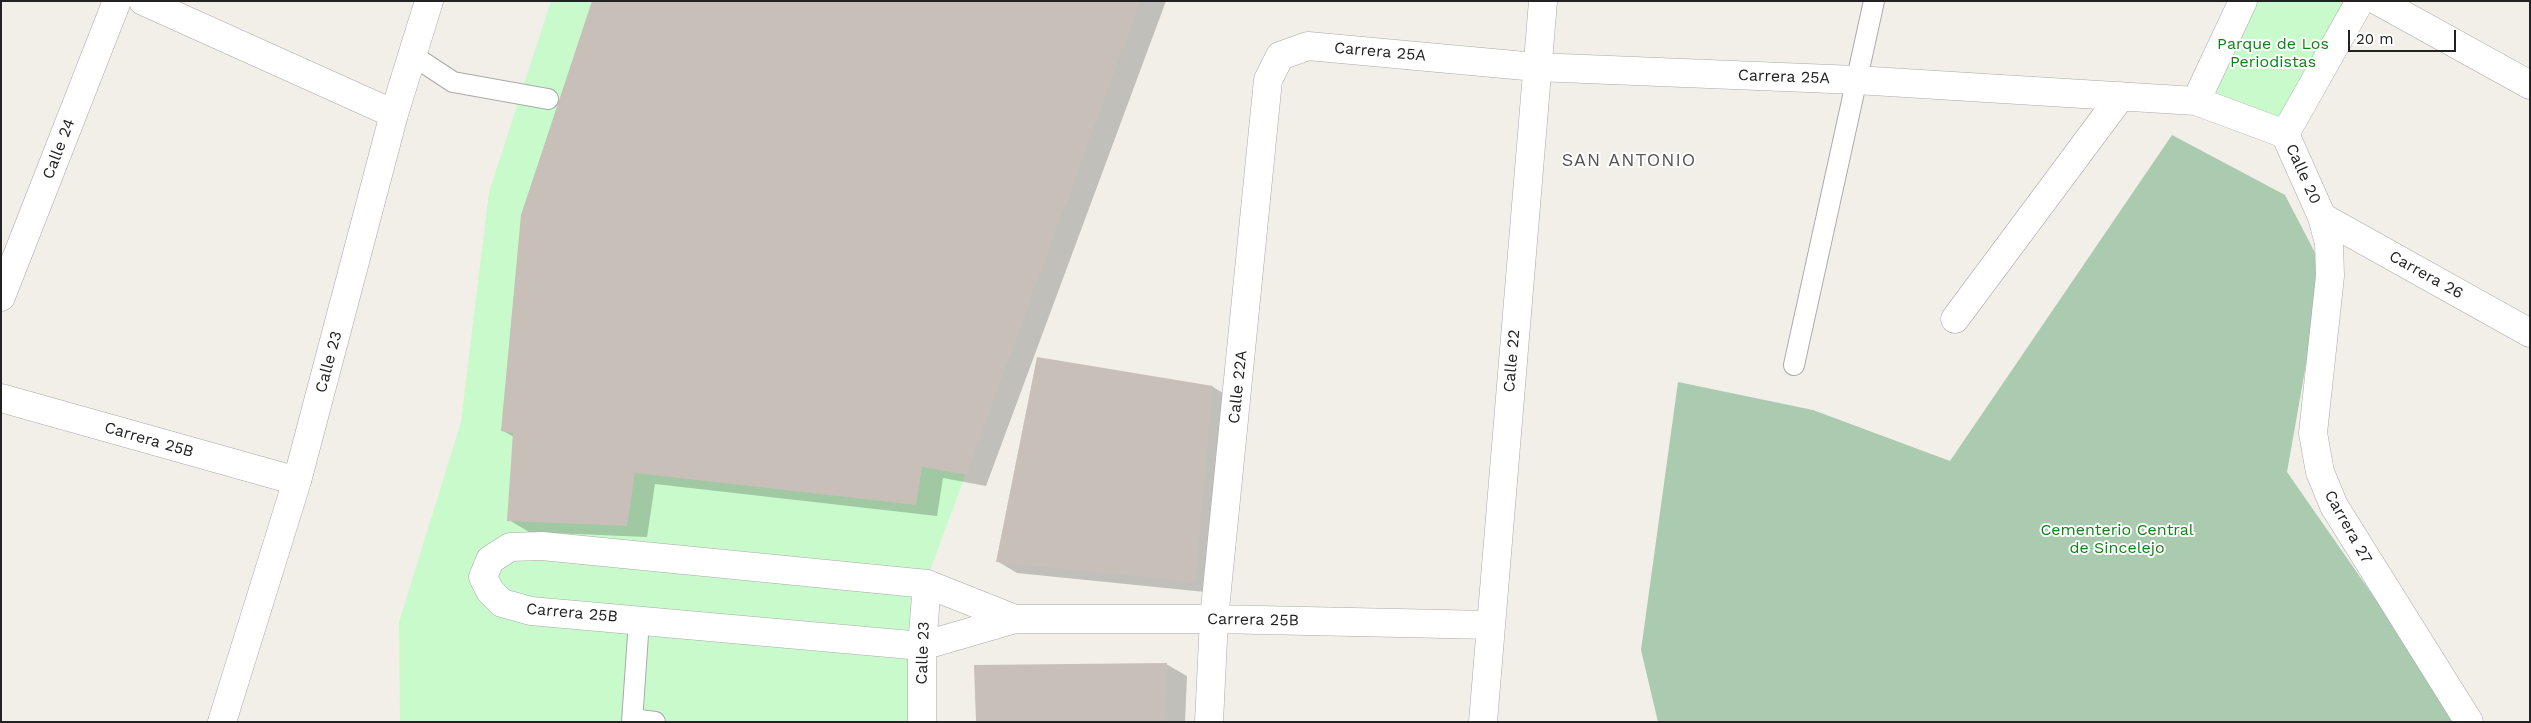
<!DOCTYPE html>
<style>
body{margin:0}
#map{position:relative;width:2531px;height:723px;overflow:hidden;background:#f2efe9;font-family:"Work Sans",sans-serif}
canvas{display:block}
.frame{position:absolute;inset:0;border:2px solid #222;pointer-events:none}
.scale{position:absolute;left:2348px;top:30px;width:108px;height:22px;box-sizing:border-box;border:2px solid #222;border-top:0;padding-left:6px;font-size:15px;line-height:18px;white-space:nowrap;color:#222;-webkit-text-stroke:4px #fff;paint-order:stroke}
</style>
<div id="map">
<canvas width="2531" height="723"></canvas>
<div class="frame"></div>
<div class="scale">20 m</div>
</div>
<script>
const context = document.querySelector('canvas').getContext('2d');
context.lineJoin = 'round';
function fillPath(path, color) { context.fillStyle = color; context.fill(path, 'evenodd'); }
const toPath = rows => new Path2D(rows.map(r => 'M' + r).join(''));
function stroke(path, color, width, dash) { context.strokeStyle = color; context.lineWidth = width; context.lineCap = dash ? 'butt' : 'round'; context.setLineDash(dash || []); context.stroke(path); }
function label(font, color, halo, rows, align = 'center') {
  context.font = font + ' "Work Sans",sans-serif'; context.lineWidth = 4; context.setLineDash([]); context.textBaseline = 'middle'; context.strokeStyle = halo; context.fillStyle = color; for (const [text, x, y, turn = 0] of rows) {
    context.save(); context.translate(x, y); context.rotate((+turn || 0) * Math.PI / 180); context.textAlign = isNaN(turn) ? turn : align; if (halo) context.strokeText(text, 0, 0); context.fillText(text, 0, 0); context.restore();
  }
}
const cemetery = toPath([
 [2172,135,2285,195,2323,268,2287,472,2461,722,1658,722,1641,650,1678,382,1813,410,1950,461]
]);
const park = toPath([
 [551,1,1141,1,928,576,922,722,400,722,399,622,461,422,489,192],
 [2243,1,2360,1,2285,134,2196,101]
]);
const shadow = toPath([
 [593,1,1166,1,986,486,943,478,937,516,655,484,647,537,529,532,509,520,514,437,503,431],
 [1213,387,1233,399,1215,593,1017,573,997,561],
 [1166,664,1187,676,1185,722,977,722]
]);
const building = toPath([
 [592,1,1141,1,966,475,922,467,916,505,635,473,627,526,507,521,513,433,501,431,521,215],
 [1037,357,1213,386,1195,582,996,562],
 [1167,663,1164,722,976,722,974,665]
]);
const service = toPath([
 [412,55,453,82,548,99],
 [1794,365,1874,1],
 [632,719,655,722],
 [632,722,639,620]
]);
const minor = toPath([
 [143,1,394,114],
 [2378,1,2530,85],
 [2196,101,2243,1],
 [2322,217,2530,333],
 [1,297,117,1],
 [1955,319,2121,96],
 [1,398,297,481],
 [1015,619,927,584,542,546,510,547,490,560,483,577,490,591,502,603,531,611,922,646,1015,619,1214,619,1490,625],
 [222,722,297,481,394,114,429,1],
 [922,722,922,646,927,584],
 [1209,722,1214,619,1268,80,1280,56,1308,46,1536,67,1856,80,2196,101,2285,134],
 [1483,722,1543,1]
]);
const tertiary = toPath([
 [2360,1,2285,134,2322,217,2329,243,2330,276,2313,433,2320,472,2334,506,2469,722]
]);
const parkNames = [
 ["Parque de Los",2273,44],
 ["Periodistas",2273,62],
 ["Cementerio Central",2117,530],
 ["de Sincelejo",2117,548]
];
const streetNames = [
 ["Carrera 25A",1380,52,5],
 ["Carrera 25A",1784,77,2],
 ["Calle 24",59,149,-69],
 ["Calle 20",2303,174,66],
 ["Carrera 26",2426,275,29],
 ["Calle 22",1512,361,-85],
 ["Calle 23",329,362,-75],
 ["Calle 22A",1238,387,-84],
 ["Carrera 25B",149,440,16],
 ["Carrera 27",2348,527,61],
 ["Carrera 25B",572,613,5],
 ["Carrera 25B",1253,620,1],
 ["Calle 23",923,653,-88]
];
const neighbourhoodNames = [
 ["SAN ANTONIO",1629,161]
];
fillPath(cemetery, '#aacbaf');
fillPath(park, '#c8facc');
fillPath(shadow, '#0003');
fillPath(building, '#c7bfb8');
stroke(service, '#a9a9a9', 22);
stroke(minor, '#a9a9a9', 29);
stroke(tertiary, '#a9a9a9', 29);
stroke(service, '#fff', 20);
stroke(minor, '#fff', 28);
stroke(tertiary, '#fff', 28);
label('16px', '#0c8416', '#fff', parkNames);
label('16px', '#222', '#fff', streetNames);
context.letterSpacing = '1px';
label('18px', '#555', '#fff', neighbourhoodNames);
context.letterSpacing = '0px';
</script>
